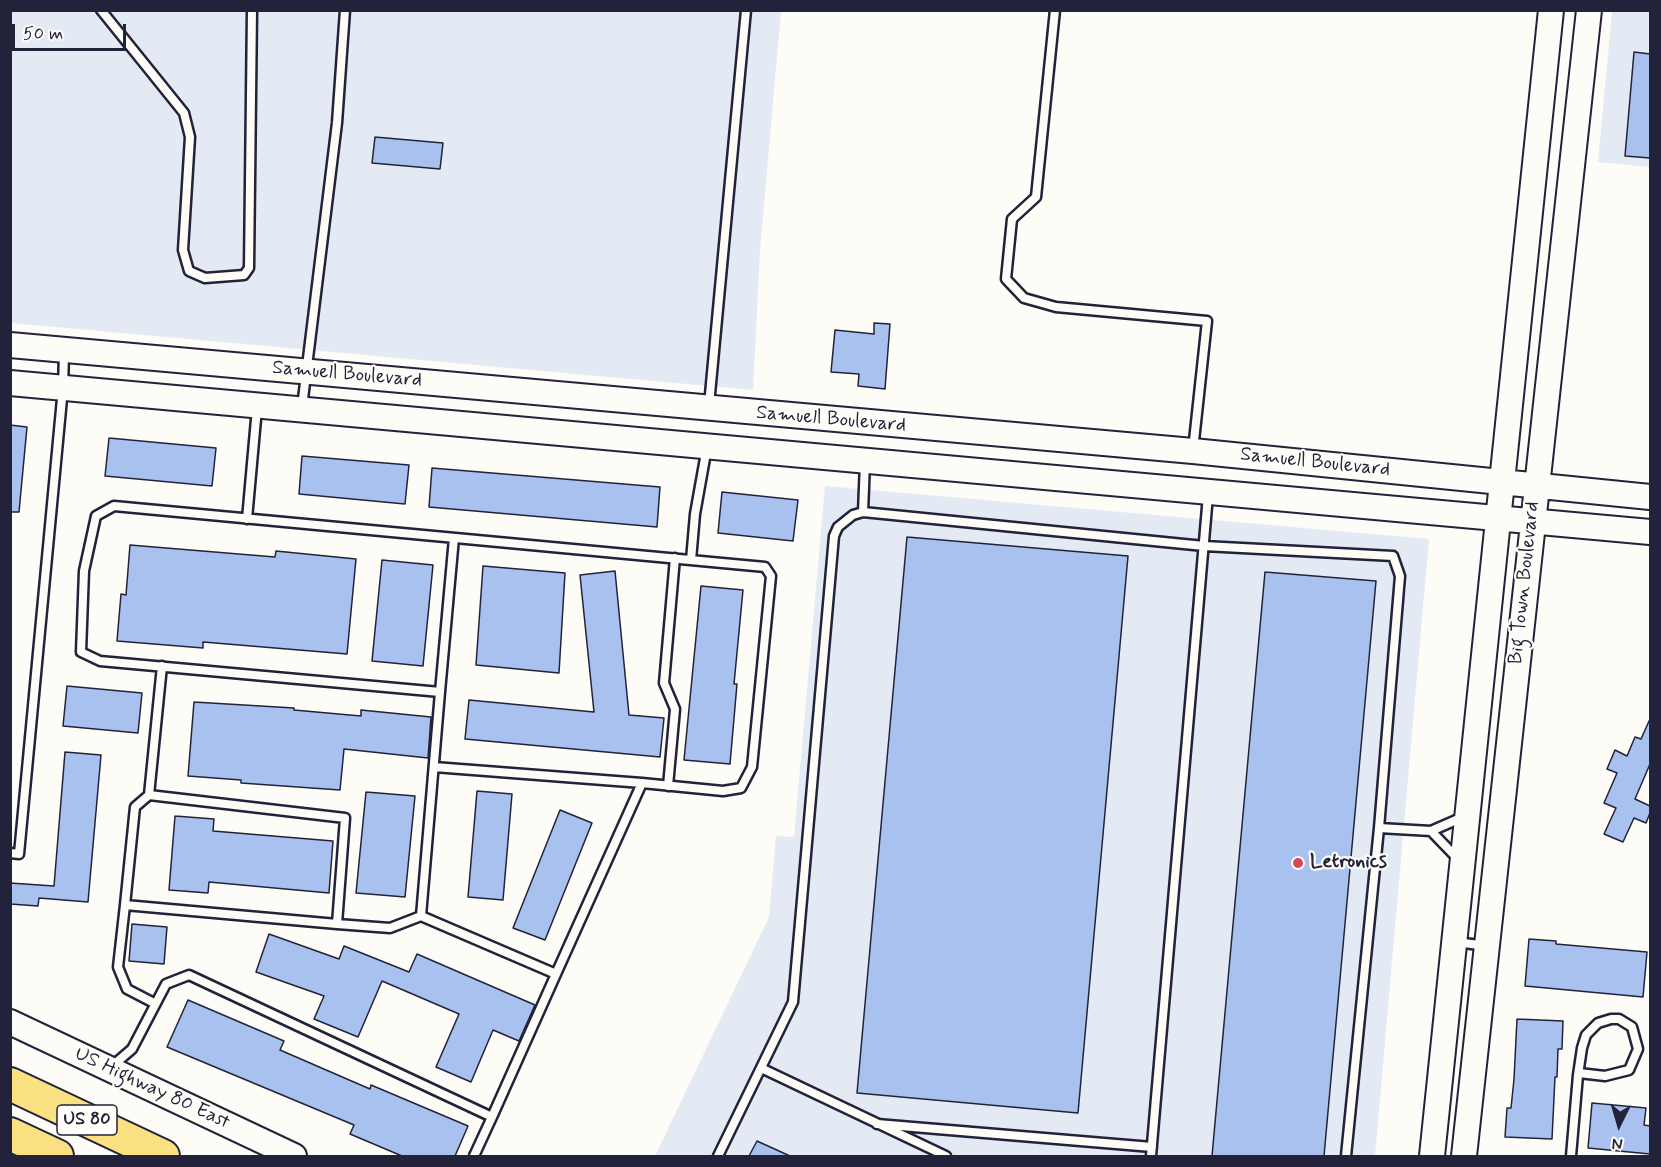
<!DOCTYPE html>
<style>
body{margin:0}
#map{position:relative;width:1661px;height:1167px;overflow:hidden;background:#fdfcf7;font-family:Mynerve,sans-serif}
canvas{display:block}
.frame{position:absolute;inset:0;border:12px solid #22223b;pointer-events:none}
.north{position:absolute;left:1589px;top:1095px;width:60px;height:60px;-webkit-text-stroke:4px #fdfcf7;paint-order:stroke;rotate:185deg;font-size:16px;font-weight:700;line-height:24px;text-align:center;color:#22223b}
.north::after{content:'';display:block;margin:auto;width:21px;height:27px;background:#22223b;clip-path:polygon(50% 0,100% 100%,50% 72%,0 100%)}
.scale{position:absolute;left:12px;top:24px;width:114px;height:27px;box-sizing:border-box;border:3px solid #22223b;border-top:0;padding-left:8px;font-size:18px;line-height:21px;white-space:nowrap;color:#22223b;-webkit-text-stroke:4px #fdfcf7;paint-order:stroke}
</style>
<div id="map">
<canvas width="1661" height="1167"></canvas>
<div class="frame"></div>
<div class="north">N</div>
<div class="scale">50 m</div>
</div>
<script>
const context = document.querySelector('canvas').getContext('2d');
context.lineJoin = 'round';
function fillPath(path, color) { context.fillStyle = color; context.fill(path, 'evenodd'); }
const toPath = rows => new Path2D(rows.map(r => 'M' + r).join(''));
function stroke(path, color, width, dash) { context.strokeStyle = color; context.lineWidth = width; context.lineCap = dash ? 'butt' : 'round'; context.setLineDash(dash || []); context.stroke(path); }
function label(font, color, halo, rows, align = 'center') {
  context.font = font + ' Mynerve,sans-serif'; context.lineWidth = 4.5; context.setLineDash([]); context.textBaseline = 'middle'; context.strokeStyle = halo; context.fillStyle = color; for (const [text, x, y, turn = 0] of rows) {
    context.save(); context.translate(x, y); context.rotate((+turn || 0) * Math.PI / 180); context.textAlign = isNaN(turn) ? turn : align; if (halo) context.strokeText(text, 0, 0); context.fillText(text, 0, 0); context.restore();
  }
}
const built = toPath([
 [10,11,781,11,760,251,753,390,11,323],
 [1612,11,1650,11,1650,167,1598,162],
 [825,486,1429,539,1375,1156,655,1156,769,917,776,836,794,837]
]);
const building = toPath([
 [1634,52,1650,54,1650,158,1625,156,1634,52],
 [375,137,443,143,440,169,372,163,375,137],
 [874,323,890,324,885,389,858,386,859,374,831,372,835,330,874,334,874,323],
 [10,425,27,427,19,512,10,512,10,425],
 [109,438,216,448,212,486,105,476,109,438],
 [302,456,409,465,405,504,299,494,302,456],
 [432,468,660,487,657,527,429,507,432,468],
 [722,492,798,500,793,541,718,533,722,492],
 [907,537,1128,556,1078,1113,857,1093,907,537],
 [130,545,275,557,276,551,356,559,347,654,203,642,203,648,117,641,121,594,126,595,130,545],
 [382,560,433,565,423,666,372,661,382,560],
 [483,566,565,573,559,673,476,665,483,566],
 [615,571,629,715,664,718,660,757,465,739,469,700,594,712,580,575,615,571],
 [1265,572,1376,581,1324,1156,1212,1156,1265,572],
 [701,586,743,590,734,684,737,684,730,764,684,760,701,586],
 [67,686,142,693,138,733,63,726,67,686],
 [194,702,294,708,294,710,361,716,361,710,431,717,428,758,344,749,340,790,241,783,241,780,188,776,194,702],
 [1650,719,1650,764,1635,799,1650,806,1650,813,1646,823,1634,818,1623,842,1604,834,1616,808,1604,803,1617,773,1607,769,1615,750,1627,756,1635,737,1641,739,1650,719],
 [65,752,101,755,88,902,39,898,38,906,10,904,10,883,54,886,65,752],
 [477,791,512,794,503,900,468,897,477,791],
 [366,792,415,796,405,897,356,893,366,792],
 [560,810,592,823,545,940,513,928,560,810],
 [175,816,214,819,213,831,333,841,329,893,209,882,208,893,169,890,175,816],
 [132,924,167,927,164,964,129,961,132,924],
 [269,934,339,959,344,946,409,972,417,954,535,1005,519,1041,493,1030,471,1082,436,1067,459,1014,382,981,358,1037,314,1019,324,996,256,972,269,934],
 [1529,939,1556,941,1556,944,1647,952,1643,997,1525,986,1529,939],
 [188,1000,284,1041,280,1050,370,1089,371,1085,468,1126,455,1156,402,1156,350,1134,354,1125,167,1047,188,1000],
 [1517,1019,1563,1021,1562,1049,1558,1049,1557,1077,1555,1077,1552,1139,1505,1137,1507,1108,1511,1108,1514,1079,1517,1019],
 [1592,1103,1646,1108,1644,1125,1650,1126,1650,1154,1588,1148,1592,1103],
 [757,1141,790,1156,749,1156,757,1141]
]);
const service = toPath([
 [101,10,184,113,190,137,183,250,189,271,205,278,244,275,249,268,252,10],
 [1055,10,1036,197,1012,219,1006,279,1024,298,1056,307,1207,321,1193,450],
 [709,405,746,10],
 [302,407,337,123,345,10],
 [863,512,865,462],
 [247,519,257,408],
 [691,560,695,514,707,447],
 [440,692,454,538],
 [434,767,642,783],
 [668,786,675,709,664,683,675,558],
 [149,795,162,666],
 [10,853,19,854,63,388,64,353],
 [1458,859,1431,831,1463,817],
 [125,905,118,967,127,989,154,1003],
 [337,924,345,818,149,795,135,807,125,905,337,924,390,928,421,916],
 [1457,942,1486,946],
 [111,1067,132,1049,166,984,189,975,492,1117,556,974,642,783,723,791,741,788,752,767,771,576,765,567,114,506,96,516,84,571,81,652,100,661,440,692,421,916,556,974],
 [761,1068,946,1156],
 [877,1124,1152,1147],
 [474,1156,492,1117],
 [718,1156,793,1002,834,536,838,527,853,515,863,512,1204,546,1393,556,1400,576,1379,828],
 [1151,1156,1208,495],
 [1346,1156,1379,828,1431,831],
 [1571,1156,1578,1075,1582,1048,1586,1035,1598,1023,1611,1019,1619,1019,1632,1027,1638,1049,1629,1070,1605,1076,1579,1073]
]);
const secondary = toPath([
 [10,345,1193,451,1650,497],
 [10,383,1650,532],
 [10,1022,294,1156],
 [1432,1156,1551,10],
 [1464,1156,1589,10]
]);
const motorway = toPath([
 [10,1084,163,1156],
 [10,1134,57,1156]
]);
const markers = [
 [1298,863,6,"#d1495b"]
];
const shields = [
 [87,1120,60]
];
const shieldNames = [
 ["US 80",87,1120]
];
const streetNames = [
 ["Samuell Boulevard",347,375,5],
 ["Samuell Boulevard",831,420,5],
 ["Samuell Boulevard",1315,463,6],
 ["Big Town Boulevard",1525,583,-84],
 ["US Highway 80 East",152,1089,25]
];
const poiNames = [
 ["Letronics",1310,863]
];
fillPath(built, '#e4eaf4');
fillPath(building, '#a8c1ee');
stroke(building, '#22223b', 1.5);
stroke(service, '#22223b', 13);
stroke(secondary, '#22223b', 28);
stroke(motorway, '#22223b', 36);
stroke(service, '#fdfcf7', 8);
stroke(secondary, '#fdfcf7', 24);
stroke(motorway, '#f9e181', 32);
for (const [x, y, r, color] of markers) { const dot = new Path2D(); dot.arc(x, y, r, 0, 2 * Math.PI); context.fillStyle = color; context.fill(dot); stroke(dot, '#fdfcf7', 2); }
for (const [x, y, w] of shields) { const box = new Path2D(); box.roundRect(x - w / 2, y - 15, w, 30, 4.5); context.fillStyle = '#fdfcf7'; context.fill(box); stroke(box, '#22223b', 1.5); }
label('bold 18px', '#22223b', null, shieldNames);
label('20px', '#22223b', '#fdfcf7', streetNames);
label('bold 20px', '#22223b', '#fdfcf7', poiNames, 'left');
</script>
